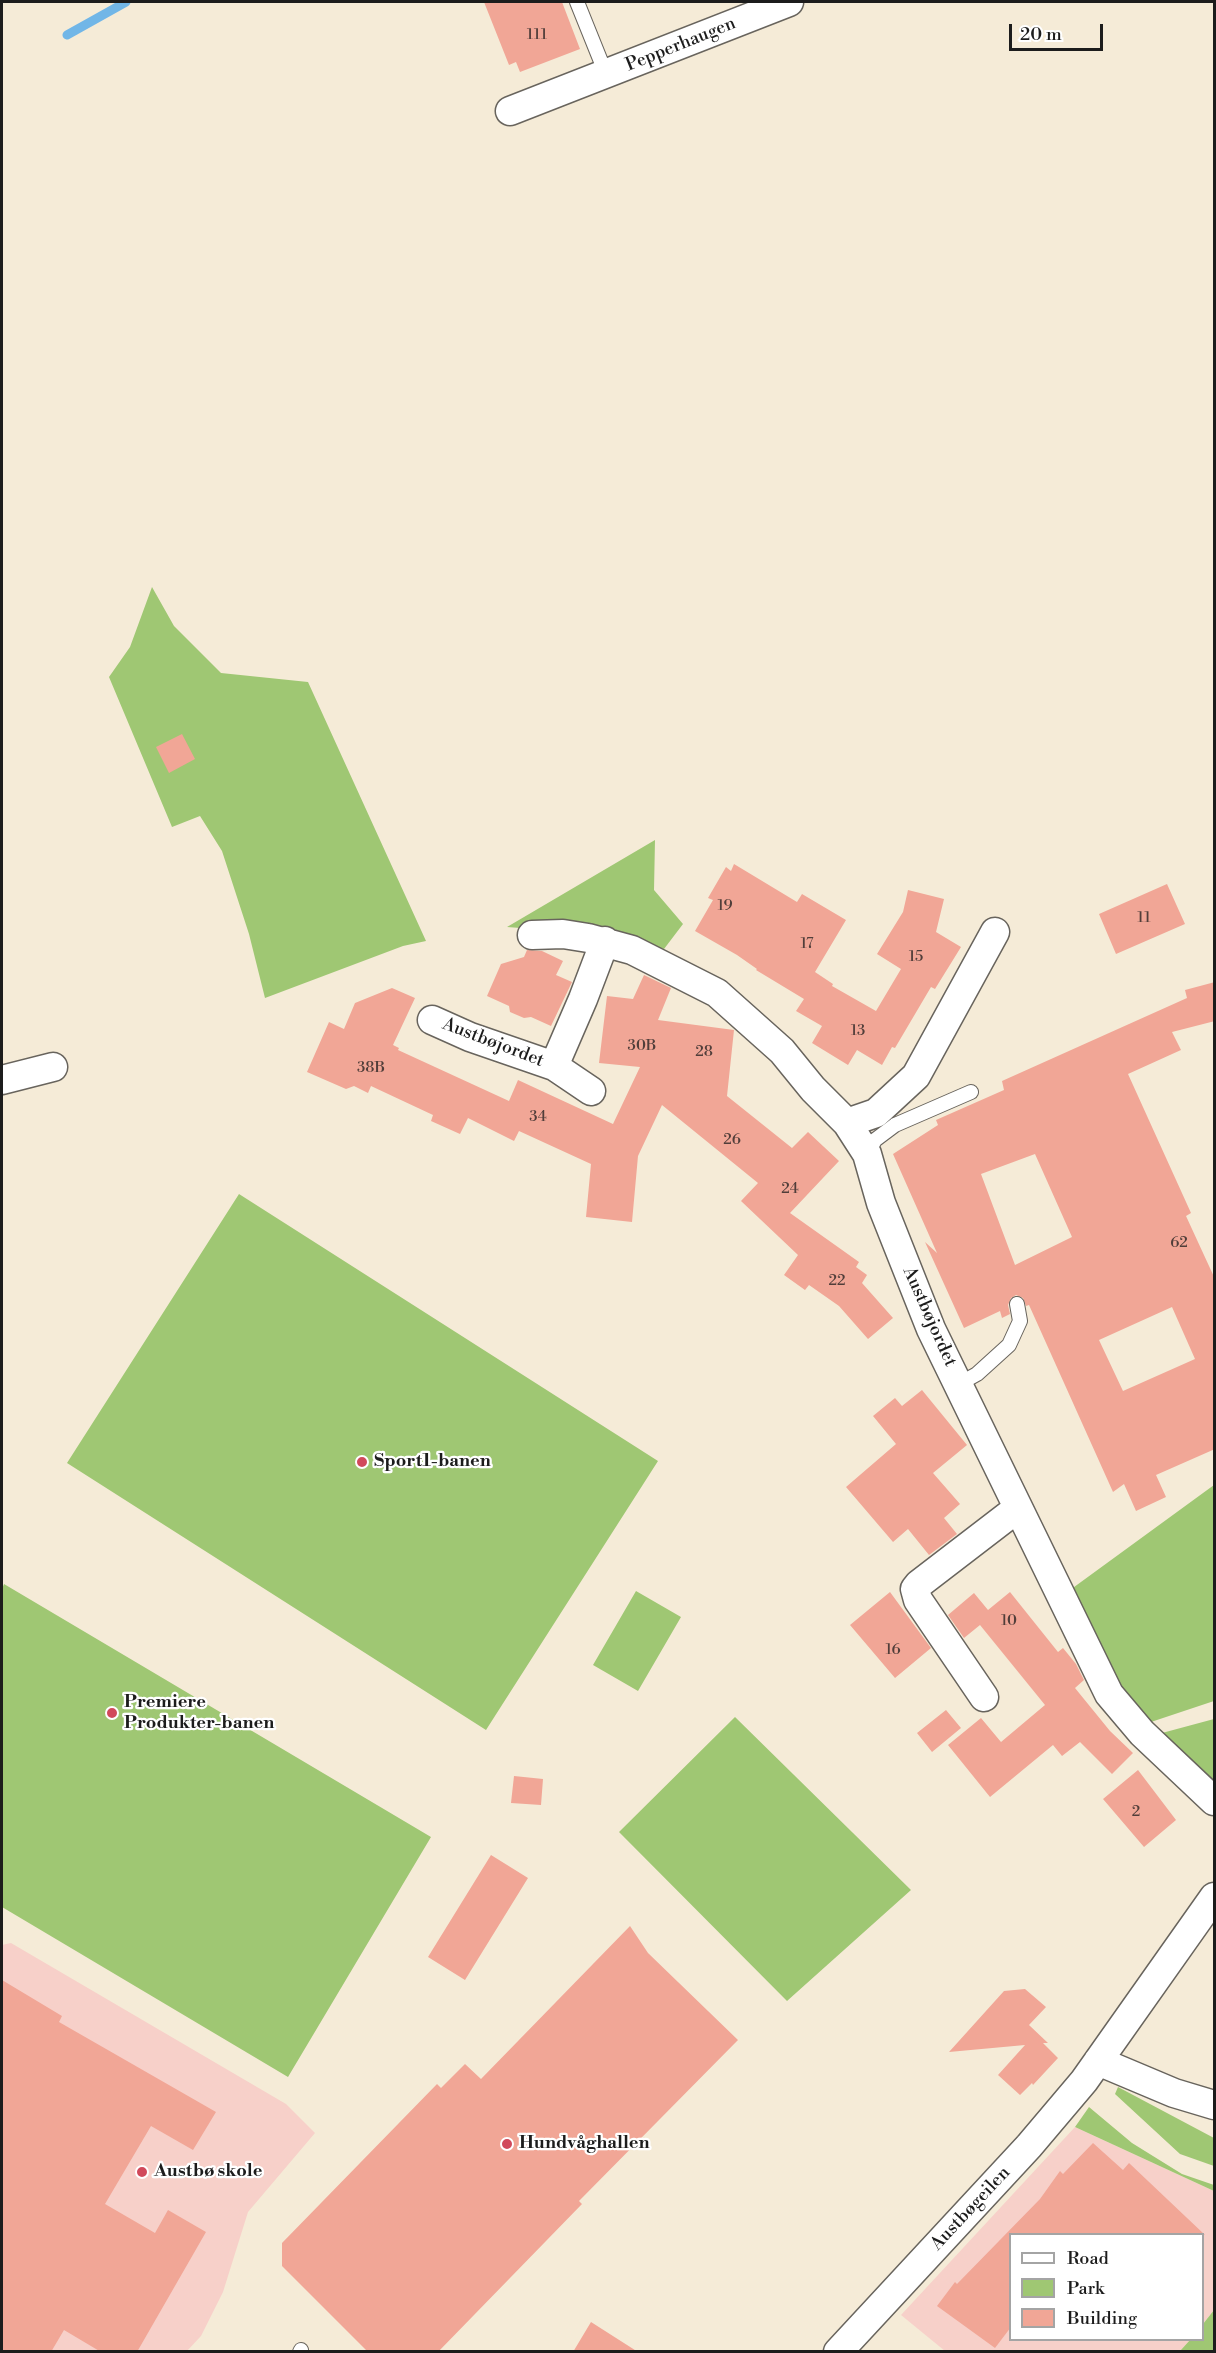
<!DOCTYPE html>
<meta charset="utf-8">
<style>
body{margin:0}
#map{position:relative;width:1216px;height:2353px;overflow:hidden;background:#f5ebd7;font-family:"Libre Bodoni",serif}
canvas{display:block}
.frame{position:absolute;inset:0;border:3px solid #1c1c1c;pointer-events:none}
.legend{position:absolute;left:1009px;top:2233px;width:195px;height:108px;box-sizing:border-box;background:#fff;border:2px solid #a4a4a4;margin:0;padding:8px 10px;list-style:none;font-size:18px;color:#1c1c1c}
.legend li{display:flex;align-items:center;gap:12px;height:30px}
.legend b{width:30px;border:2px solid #a4a4a4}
.scale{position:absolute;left:1009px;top:24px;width:94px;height:27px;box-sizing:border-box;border:3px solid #1c1c1c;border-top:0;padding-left:8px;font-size:18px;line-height:21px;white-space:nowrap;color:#1c1c1c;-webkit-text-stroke:4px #fff;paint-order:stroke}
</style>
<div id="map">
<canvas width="1216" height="2353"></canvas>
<div class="frame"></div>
<ul class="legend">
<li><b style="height:8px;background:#fff"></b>Road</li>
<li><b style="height:16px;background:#9fc773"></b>Park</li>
<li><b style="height:16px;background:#f1a696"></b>Building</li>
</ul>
<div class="scale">20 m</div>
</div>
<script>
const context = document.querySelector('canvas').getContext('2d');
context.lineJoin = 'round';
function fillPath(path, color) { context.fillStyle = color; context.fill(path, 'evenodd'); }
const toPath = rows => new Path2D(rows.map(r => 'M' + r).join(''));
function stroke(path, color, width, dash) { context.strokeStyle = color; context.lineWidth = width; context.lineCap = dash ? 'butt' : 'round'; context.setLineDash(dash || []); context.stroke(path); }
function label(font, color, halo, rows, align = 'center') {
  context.font = font + ' "Libre Bodoni",serif'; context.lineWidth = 4.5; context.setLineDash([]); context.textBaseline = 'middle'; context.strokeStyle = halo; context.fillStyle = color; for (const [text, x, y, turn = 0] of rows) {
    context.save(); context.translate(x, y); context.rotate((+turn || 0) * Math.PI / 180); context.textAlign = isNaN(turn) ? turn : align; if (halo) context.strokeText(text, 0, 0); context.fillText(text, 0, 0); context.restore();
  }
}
const built = toPath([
 [11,1943,286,2104,315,2133,248,2212,223,2292,201,2336,187,2351,2,2351,2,1945],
 [1075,2127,1214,2191,1214,2310,1203,2324,1202,2234,1010,2234,1010,2340,1190,2340,1180,2351,945,2351,901,2315]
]);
const green = toPath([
 [152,587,174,626,221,673,308,682,426,941,403,946,265,998,249,934,222,851,200,816,172,827,109,677,130,647],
 [655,840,654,890,683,924,664,949,612,935,507,927],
 [239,1194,658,1461,486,1730,67,1463],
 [1214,1485,1214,1701,1148,1723,1117,1690,1070,1590],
 [4,1584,431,1837,288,2077,2,1907,2,1589],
 [636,1591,681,1617,638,1691,593,1665],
 [735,1717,911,1890,787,2001,619,1832],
 [1214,1719,1214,1789,1162,1733],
 [1118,2087,1214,2138,1214,2166,1180,2154,1115,2094],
 [1089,2107,1132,2143,1182,2174,1214,2185,1214,2191,1075,2127],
 [1214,2310,1214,2351,1180,2351,1190,2340,1202,2340,1203,2324]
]);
const stream = toPath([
 [67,35,126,2]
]);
const building = toPath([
 [484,2,562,2,580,49,520,72,516,62,509,65],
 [182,734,195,759,169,773,156,747],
 [734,864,797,902,802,894,846,920,815,972,833,984,832,986,876,1011,901,969,877,954,903,912,908,890,944,899,936,932,961,947,935,989,931,987,895,1048,892,1047,882,1065,857,1050,848,1065,812,1043,822,1026,796,1011,804,999,756,970,757,969,737,955,695,931,713,900,708,898,726,867,731,871],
 [1167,884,1185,924,1116,954,1099,914],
 [527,950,542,951,563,961,556,975,572,982,551,1026,531,1017,524,1018,510,1012,509,1006,487,996,501,964,524,957],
 [644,975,671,988,658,1020,734,1030,727,1096,792,1148,808,1132,839,1161,790,1213,859,1262,856,1267,867,1275,862,1283,893,1318,868,1339,839,1306,809,1285,805,1290,784,1275,798,1255,741,1201,758,1183,662,1105,638,1156,632,1222,586,1217,591,1164,519,1131,514,1141,468,1118,460,1134,431,1121,433,1115,371,1086,368,1093,354,1086,346,1089,307,1072,329,1022,344,1029,355,1003,392,988,415,998,393,1045,399,1048,398,1050,509,1101,518,1080,613,1124,640,1067,599,1063,607,996,633,999],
 [1215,982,1215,1021,1172,1032,1181,1050,1128,1074,1191,1213,1186,1216,1215,1279,1215,1449,1156,1475,1166,1497,1136,1511,1124,1484,1113,1492,1029,1305,1026,1306,1023,1298,1016,1295,1011,1298,1008,1305,1010,1314,1002,1318,1000,1311,964,1328,925,1242,937,1253,893,1154,938,1125,936,1120,1004,1090,1002,1081,1187,998,1185,990],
 [1035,1154,1072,1237,1015,1265,981,1174],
 [1172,1307,1195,1359,1123,1391,1099,1340],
 [922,1390,967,1445,933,1473,960,1504,944,1518,957,1534,929,1555,908,1529,893,1542,846,1487,896,1444,873,1416,895,1398,902,1406],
 [890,1592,931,1648,895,1678,850,1625],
 [1010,1592,1058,1652,1063,1648,1076,1664,1084,1680,1075,1688,1110,1731,1133,1753,1112,1774,1080,1742,1062,1756,1053,1745,990,1797,948,1745,981,1718,1001,1742,1045,1705,980,1625,964,1638,948,1615,974,1593,988,1610],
 [946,1710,961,1728,932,1752,917,1733],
 [1138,1770,1176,1820,1144,1847,1103,1799],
 [514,1776,543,1779,541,1805,511,1803],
 [491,1855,528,1878,465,1980,428,1957],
 [630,1926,648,1953,738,2040,579,2201,582,2204,438,2352,368,2352,282,2266,282,2243,437,2084,441,2088,465,2064,481,2079],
 [2,1980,62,2016,59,2022,216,2112,193,2150,151,2126,105,2204,155,2233,168,2210,206,2232,137,2352,101,2352,64,2330,51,2352,2,2352],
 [1025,1989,1046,2007,1029,2025,1048,2043,1043,2043,1058,2058,1033,2085,1032,2083,1020,2095,998,2075,1025,2045,949,2052,1004,1991],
 [1093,2143,1123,2170,1129,2163,1205,2235,1011,2235,1011,2327,995,2348,937,2306,955,2282,957,2284,1040,2199,1060,2171,1063,2174],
 [591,2322,638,2352,573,2352]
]);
const lane = toPath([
 [577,2,606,74],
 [867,1154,875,1140,895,1125,971,1092],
 [959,1384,977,1374,1009,1345,1020,1321,1017,1304],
 [300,2352,301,2350]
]);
const street = toPath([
 [510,111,789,2],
 [532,935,563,934,588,938,632,950,717,993,782,1051,813,1089,847,1123,867,1154,881,1203,931,1329,1109,1694,1142,1733,1214,1801],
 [432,1020,470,1037,554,1066,583,999,605,941],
 [554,1066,591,1091],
 [2,1080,53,1067],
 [847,1123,876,1113,916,1076,995,932],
 [984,1697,918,1600,915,1589,919,1584,1018,1508],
 [1098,2061,1174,2093,1214,2105],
 [838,2352,1029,2146,1084,2081,1214,1897]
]);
const markers = [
 [362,1462,6,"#d1495b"],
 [112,1713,6,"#d1495b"],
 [507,2144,6,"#d1495b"],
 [142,2172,6,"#d1495b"]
];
const numberNames = [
 ["111",537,35],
 ["19",725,906],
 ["11",1144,918],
 ["17",807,944],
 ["15",916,957],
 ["13",858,1031],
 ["30B",642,1046],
 ["28",704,1052],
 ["38B",371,1068],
 ["34",538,1117],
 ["26",732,1140],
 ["24",790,1189],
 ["62",1179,1243],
 ["22",837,1281],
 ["10",1009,1621],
 ["16",893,1650],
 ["2",1136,1812]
];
const streetNames = [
 ["Pepperhaugen",681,45,-22],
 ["Austbøjordet",493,1043,21],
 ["Austbøjordet",929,1317,66],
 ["Austbøgeilen",971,2209,-47]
];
const poiNames = [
 ["Sport1-banen",374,1462],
 ["Premiere",124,1703],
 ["Produkter-banen",124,1724],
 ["Hundvåghallen",519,2144],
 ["Austbø skole",154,2172]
];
fillPath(built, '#f7d0c9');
fillPath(green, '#9fc773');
stroke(stream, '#71b6e7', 9);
fillPath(building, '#f1a696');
stroke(lane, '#68645d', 16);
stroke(street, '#68645d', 31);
stroke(lane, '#fff', 14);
stroke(street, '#fff', 28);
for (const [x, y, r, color] of markers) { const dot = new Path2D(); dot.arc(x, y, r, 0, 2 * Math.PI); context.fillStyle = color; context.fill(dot); stroke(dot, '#fff', 2); }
label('15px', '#513e3a', null, numberNames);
label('18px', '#1c1c1c', '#fff', streetNames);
label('bold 18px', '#1c1c1c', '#fff', poiNames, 'left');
</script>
